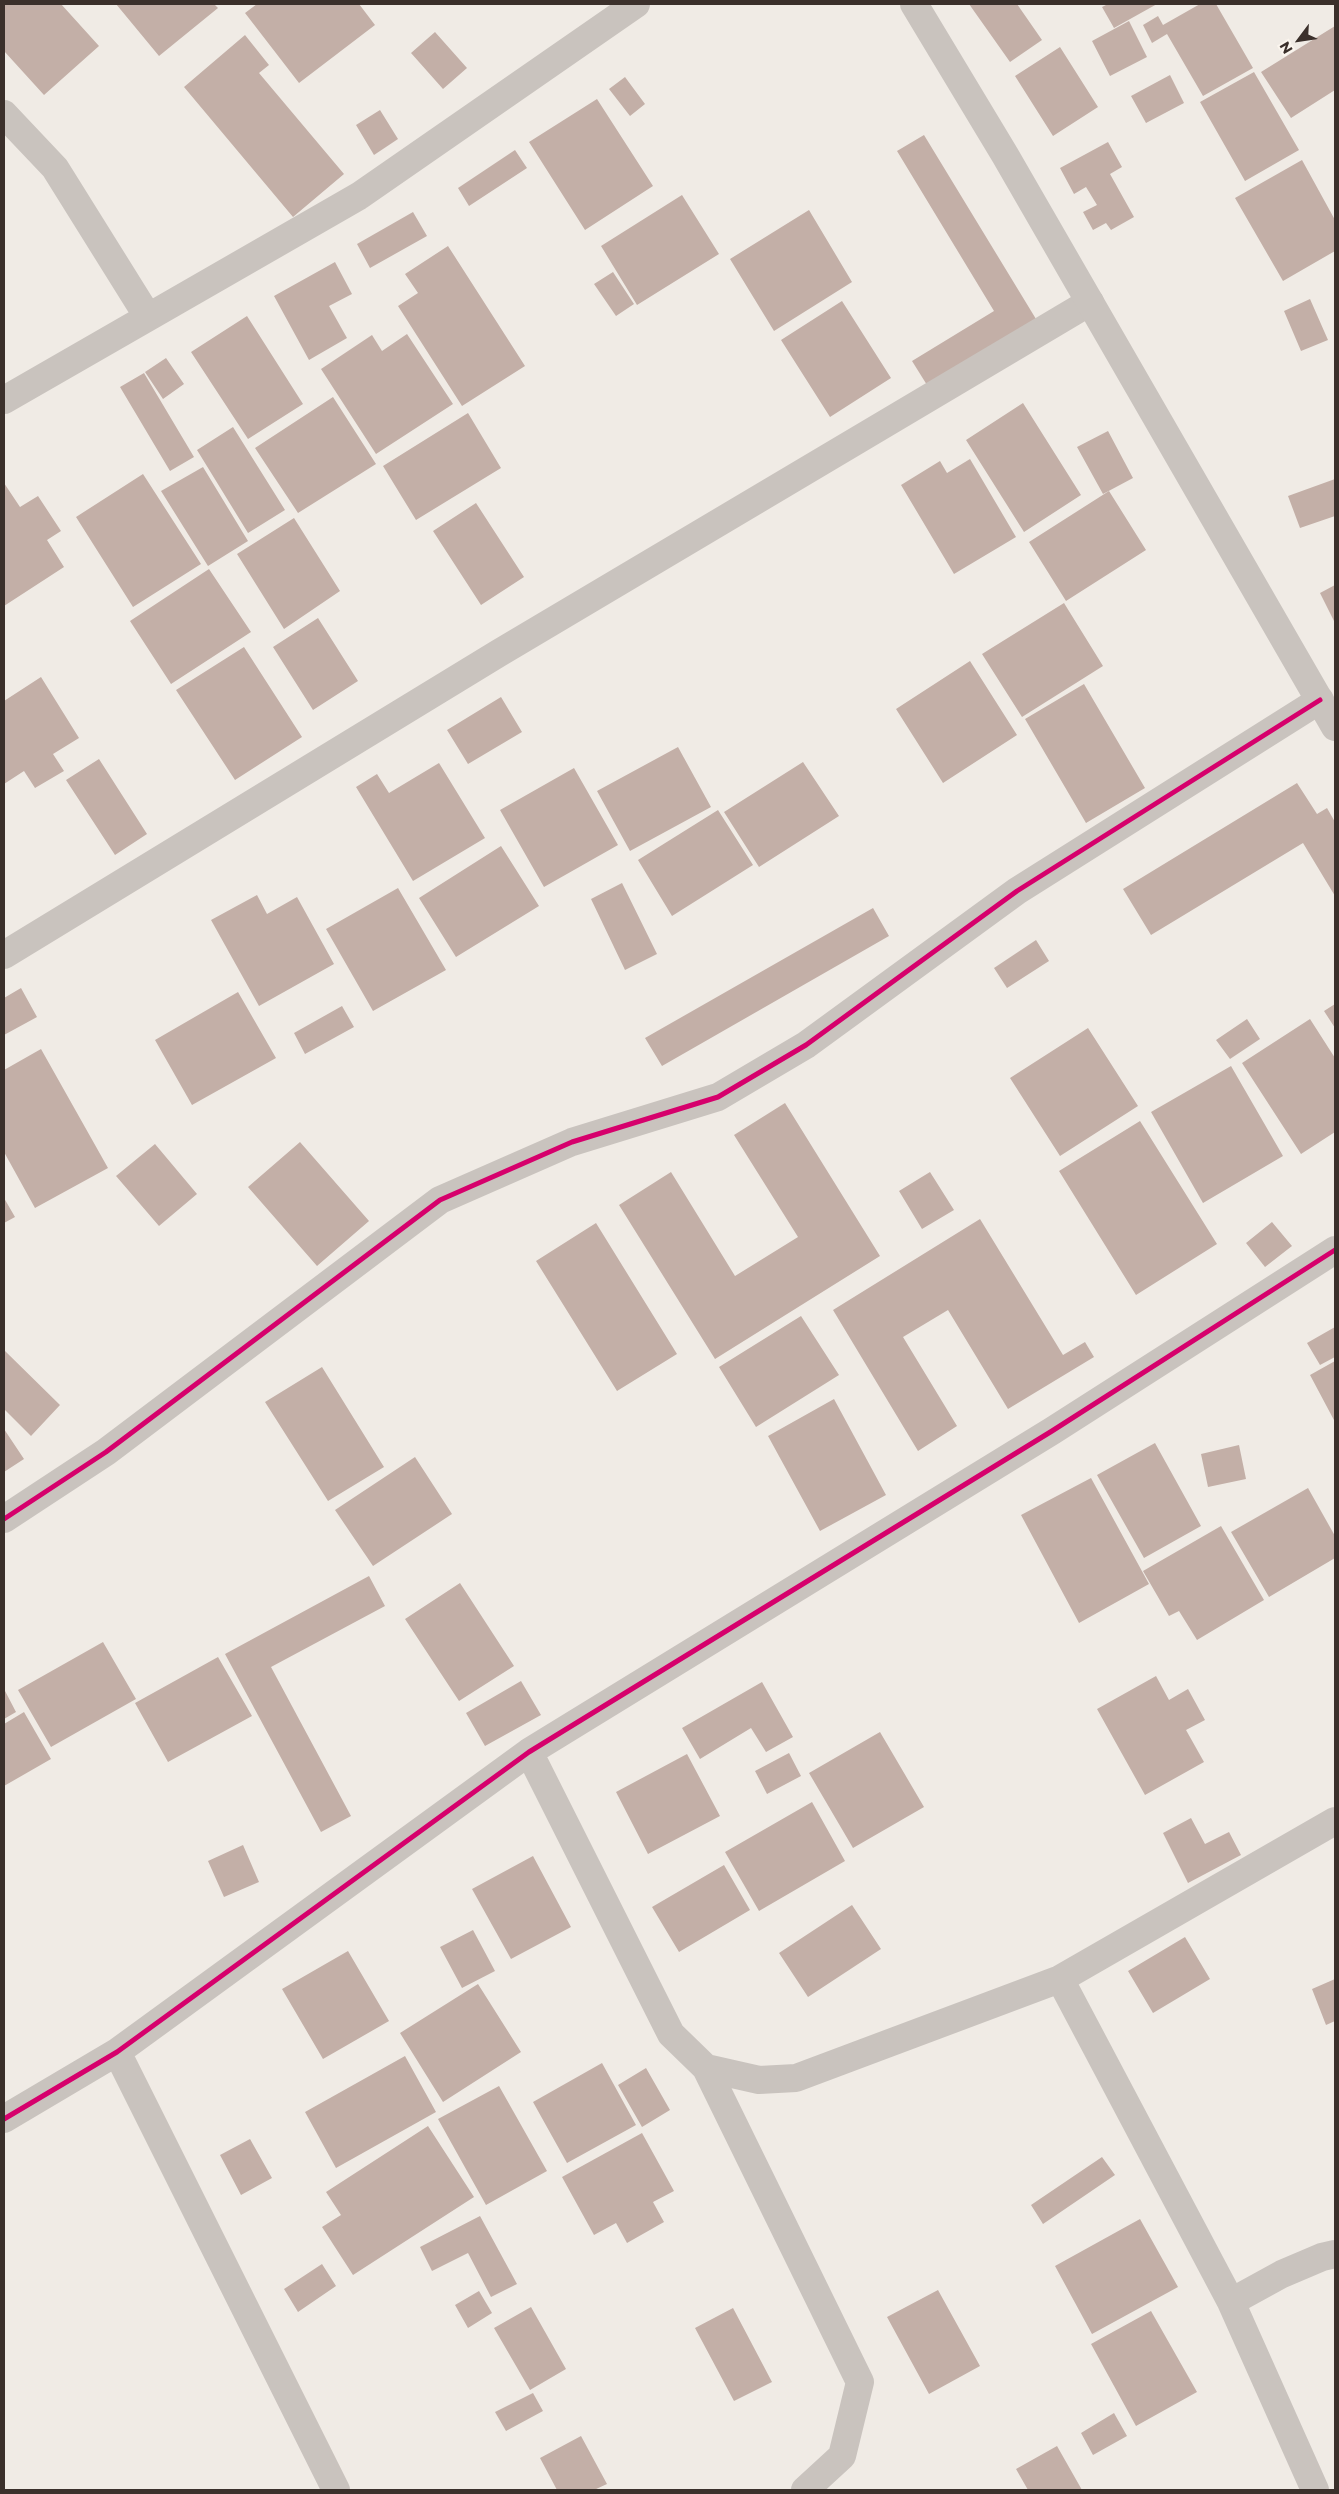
<!DOCTYPE html>
<style>
body{margin:0}
#map{position:relative;width:1339px;height:2494px;overflow:hidden;background:#f0ebe5;font-family:Montserrat,sans-serif}
canvas{display:block}
.frame{position:absolute;inset:0;border:5px solid #3b302b;pointer-events:none}
.north{position:absolute;left:1274px;top:15px;width:50px;height:50px;-webkit-text-stroke:4px #fbf5ee;paint-order:stroke;rotate:239deg;font-size:14px;font-weight:700;line-height:20px;text-align:center;color:#3b302b}
.north::after{content:'';display:block;margin:auto;width:18px;height:22px;background:#3b302b;clip-path:polygon(50% 0,100% 100%,50% 72%,0 100%)}
</style>
<div id="map">
<canvas width="1339" height="2494"></canvas>
<div class="frame"></div>
<div class="north">N</div>
</div>
<script>
const context = document.querySelector('canvas').getContext('2d');
context.lineJoin = 'round';
function fillPath(path, color) { context.fillStyle = color; context.fill(path, 'evenodd'); }
const toPath = rows => new Path2D(rows.map(r => 'M' + r).join(''));
function stroke(path, color, width, dash) { context.strokeStyle = color; context.lineWidth = width; context.lineCap = dash ? 'butt' : 'round'; context.setLineDash(dash || []); context.stroke(path); }
const building = toPath([
 [4,4,61,4,99,46,44,95,4,51],
 [116,4,214,4,218,8,159,56],
 [257,4,359,4,375,25,299,83,245,13],
 [969,4,1017,4,1042,40,1010,62],
 [1108,4,1157,4,1114,28,1102,7],
 [1200,4,1216,4,1253,68,1203,96,1167,34,1152,43,1143,25,1158,16,1163,25],
 [1129,21,1147,57,1110,76,1092,41],
 [1335,26,1335,90,1291,118,1261,72],
 [435,32,467,68,443,89,411,53],
 [245,35,269,65,259,73,344,174,293,217,184,87],
 [1060,47,1098,107,1053,136,1015,76],
 [1254,72,1299,150,1245,181,1200,102],
 [1170,75,1184,103,1146,123,1131,96],
 [625,77,645,104,630,116,609,89],
 [597,99,653,186,585,230,529,142],
 [380,110,398,139,374,155,356,125],
 [924,135,1036,319,927,385,912,361,994,311,897,151],
 [1108,142,1122,167,1110,174,1134,217,1111,230,1106,223,1093,230,1083,212,1097,205,1086,187,1074,194,1060,168],
 [515,150,527,168,469,206,458,188],
 [1302,160,1335,220,1335,251,1283,281,1235,198],
 [682,195,719,254,637,305,601,246],
 [809,210,852,282,774,331,730,259],
 [413,212,427,236,370,268,357,244],
 [448,246,525,366,462,406,398,306,418,293,405,274],
 [335,262,352,294,329,306,347,338,309,360,274,296],
 [613,272,634,304,616,316,594,284],
 [1310,299,1328,340,1301,351,1284,311],
 [842,301,891,378,830,417,781,340],
 [247,316,303,404,248,439,191,352],
 [407,334,453,404,376,454,321,369,372,335,382,351],
 [166,358,184,384,163,399,145,372],
 [144,373,194,457,170,471,120,387],
 [333,397,376,464,298,513,255,448],
 [1023,403,1081,495,1024,532,966,440],
 [468,413,501,468,416,520,383,466],
 [233,427,285,510,248,533,197,450],
 [1108,431,1133,478,1103,494,1077,447],
 [970,459,1016,537,954,574,901,485,940,461,947,473],
 [203,467,248,541,208,566,161,491],
 [143,474,201,564,133,607,76,517],
 [1335,479,1335,516,1300,528,1288,496],
 [4,483,20,507,38,496,61,531,47,540,64,567,4,606],
 [1109,491,1146,550,1066,601,1029,542],
 [476,503,524,577,481,605,433,531],
 [294,518,340,591,284,629,237,554],
 [209,569,251,632,171,684,130,621],
 [1335,585,1335,623,1320,593],
 [1064,603,1103,666,1022,717,982,654],
 [318,618,358,681,313,710,273,647],
 [244,647,302,737,235,780,176,690],
 [970,661,1017,735,943,783,896,709],
 [41,677,79,738,53,754,64,771,35,788,24,771,4,784,4,701],
 [1084,684,1145,788,1086,823,1025,719],
 [501,697,522,732,468,764,447,730],
 [678,747,711,807,630,851,597,791],
 [99,759,147,834,115,855,66,780],
 [803,762,839,816,759,867,724,812],
 [439,763,485,838,413,881,356,787,377,774,389,793],
 [574,768,618,845,544,887,500,810],
 [1297,783,1317,814,1327,808,1335,822,1335,896,1303,843,1151,935,1123,889],
 [718,810,753,865,672,916,638,860],
 [501,846,539,906,456,957,419,898],
 [622,883,657,954,625,970,591,899],
 [398,888,446,970,373,1011,326,929],
 [257,895,267,914,297,897,334,964,259,1006,211,920],
 [873,908,889,936,662,1066,645,1038],
 [1036,940,1049,961,1007,988,994,968],
 [21,988,37,1017,4,1035,4,998],
 [238,992,276,1058,192,1105,155,1040],
 [1335,1004,1335,1028,1324,1011],
 [342,1006,354,1027,305,1054,294,1033],
 [1247,1019,1260,1039,1230,1059,1216,1040],
 [1310,1019,1335,1058,1335,1132,1301,1154,1242,1063],
 [1088,1028,1138,1106,1060,1156,1010,1078],
 [41,1049,108,1168,35,1208,4,1152,4,1070],
 [1231,1066,1283,1156,1203,1203,1151,1112],
 [785,1103,880,1256,715,1359,619,1205,671,1172,735,1276,798,1237,734,1135],
 [1140,1121,1217,1244,1136,1295,1059,1171],
 [300,1142,369,1221,317,1266,248,1187],
 [155,1144,197,1194,159,1226,116,1176],
 [930,1172,954,1210,922,1229,899,1191],
 [4,1198,15,1217,4,1223],
 [980,1219,1063,1355,1085,1342,1094,1357,1008,1409,948,1310,903,1337,957,1426,918,1451,833,1310],
 [1272,1222,1292,1246,1265,1267,1246,1243],
 [596,1223,677,1354,617,1391,536,1261],
 [801,1316,839,1375,756,1427,719,1367],
 [1335,1327,1335,1357,1320,1365,1307,1343],
 [4,1350,60,1405,31,1436,4,1409],
 [1335,1361,1335,1422,1310,1375],
 [322,1367,384,1467,328,1501,265,1402],
 [834,1399,886,1495,820,1531,768,1436],
 [4,1429,24,1459,4,1472],
 [1155,1443,1201,1526,1144,1558,1097,1475],
 [1239,1445,1246,1479,1208,1487,1201,1454],
 [415,1457,452,1514,373,1566,335,1510],
 [1091,1478,1149,1584,1079,1623,1021,1515],
 [1308,1488,1335,1536,1335,1558,1269,1597,1231,1532],
 [1221,1526,1264,1600,1197,1640,1179,1611,1169,1616,1143,1571],
 [369,1576,385,1606,271,1667,351,1816,321,1832,225,1654],
 [460,1583,514,1666,459,1701,405,1619],
 [103,1642,136,1699,51,1747,18,1690],
 [218,1657,252,1716,168,1762,135,1703],
 [1156,1676,1169,1700,1188,1689,1205,1720,1186,1730,1204,1762,1145,1795,1097,1709],
 [521,1681,541,1715,485,1746,466,1713],
 [762,1682,793,1737,766,1752,751,1728,700,1759,682,1728],
 [4,1689,16,1712,4,1719],
 [24,1712,51,1759,4,1786,4,1724],
 [880,1732,924,1807,853,1848,809,1773],
 [789,1753,801,1776,767,1794,755,1771],
 [687,1754,720,1816,648,1854,616,1792],
 [812,1802,845,1861,759,1911,725,1852],
 [1191,1818,1205,1844,1229,1832,1241,1855,1188,1883,1163,1833],
 [243,1845,259,1882,224,1897,208,1861],
 [533,1856,571,1927,511,1959,472,1889],
 [724,1865,750,1910,679,1952,652,1907],
 [852,1905,881,1949,808,1997,779,1953],
 [473,1930,495,1971,462,1988,440,1947],
 [1185,1937,1210,1979,1153,2013,1128,1971],
 [348,1951,389,2021,323,2059,282,1989],
 [1335,1979,1335,2021,1326,2025,1312,1989],
 [478,1984,521,2052,443,2102,400,2033],
 [405,2056,436,2112,336,2168,305,2112],
 [602,2063,636,2125,567,2163,533,2102],
 [646,2068,670,2110,642,2127,618,2085],
 [499,2086,547,2171,486,2205,438,2119],
 [428,2126,474,2197,353,2275,322,2227,341,2215,326,2192],
 [642,2133,674,2191,653,2202,664,2222,627,2243,616,2223,594,2235,562,2177],
 [250,2139,272,2178,241,2195,220,2155],
 [1102,2157,1115,2175,1043,2224,1031,2205],
 [480,2216,517,2284,491,2297,468,2253,432,2271,420,2247],
 [1140,2219,1178,2287,1092,2334,1055,2266],
 [322,2264,336,2286,298,2312,284,2289],
 [938,2290,980,2366,929,2394,887,2317],
 [479,2291,492,2313,468,2328,455,2305],
 [531,2307,566,2369,530,2390,494,2328],
 [733,2308,772,2382,734,2401,695,2328],
 [1151,2311,1197,2392,1136,2426,1091,2344],
 [533,2393,543,2411,506,2431,495,2412],
 [1114,2413,1127,2436,1093,2455,1081,2433],
 [581,2436,607,2484,594,2490,557,2490,540,2458],
 [1057,2446,1082,2490,1028,2490,1016,2469]
]);
const minor = toPath([
 [4,114,55,168,148,317],
 [4,400,359,196,636,4],
 [4,955,499,653,1090,302],
 [4,1519,106,1452,440,1200,572,1142,718,1097,806,1045,1017,891,1320,700],
 [529,1752,671,2034,706,2068,759,2080,796,2078,1060,1979,1335,1821],
 [1060,1979,1231,2302,1315,2490],
 [117,2052,336,2490],
 [706,2068,860,2382,842,2456,805,2490],
 [4,2119,117,2052,529,1752,1052,1431,1335,1250],
 [1231,2302,1282,2274,1322,2257,1335,2254]
]);
const tertiary = toPath([
 [914,4,1005,155,1335,727]
]);
const cycleway = toPath([
 [4,1519,106,1452,440,1200,572,1142,718,1097,806,1045,1017,891,1320,700],
 [4,2119,117,2052,529,1752,1052,1431,1335,1250]
]);
fillPath(building, '#c3afa7');
stroke(minor, '#c9c3be', 28);
stroke(tertiary, '#c9c3be', 28);
stroke(cycleway, '#d6006c', 5);
</script>
